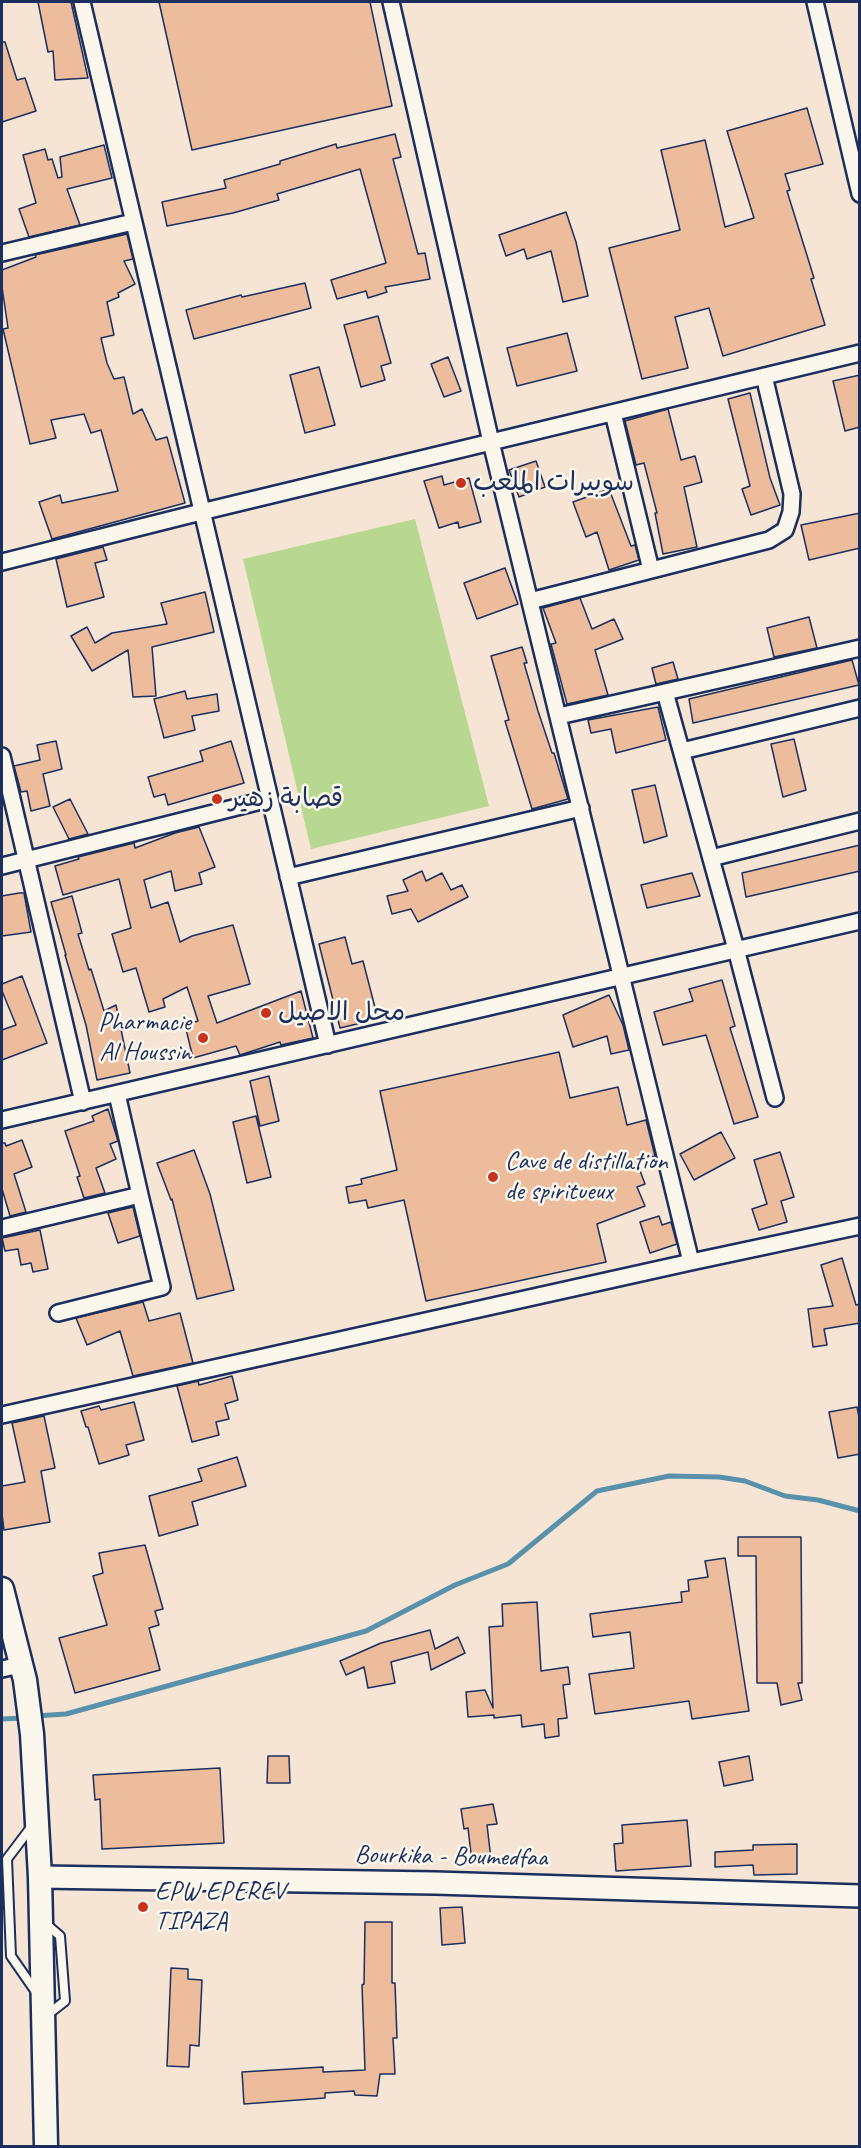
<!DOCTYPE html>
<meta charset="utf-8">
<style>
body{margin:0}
#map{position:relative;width:861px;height:2148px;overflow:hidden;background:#f6e5d4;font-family:Caveat,sans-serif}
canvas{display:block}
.frame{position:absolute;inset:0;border:3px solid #1b2f5e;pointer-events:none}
</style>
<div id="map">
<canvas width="861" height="2148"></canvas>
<div class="frame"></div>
</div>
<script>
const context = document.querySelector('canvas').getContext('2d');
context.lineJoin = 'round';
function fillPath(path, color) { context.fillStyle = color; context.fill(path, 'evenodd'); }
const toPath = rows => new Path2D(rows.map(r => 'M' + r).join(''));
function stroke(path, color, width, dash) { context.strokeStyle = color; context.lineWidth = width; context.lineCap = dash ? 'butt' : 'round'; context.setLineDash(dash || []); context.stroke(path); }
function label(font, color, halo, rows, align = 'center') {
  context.font = font + ' Caveat,"Playpen Sans Arabic",sans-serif'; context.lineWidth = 5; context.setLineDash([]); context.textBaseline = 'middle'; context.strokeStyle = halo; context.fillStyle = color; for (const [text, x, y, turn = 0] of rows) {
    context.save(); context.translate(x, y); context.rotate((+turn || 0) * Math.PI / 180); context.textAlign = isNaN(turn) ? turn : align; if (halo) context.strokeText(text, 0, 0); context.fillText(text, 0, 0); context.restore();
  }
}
const green = toPath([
 [415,519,489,806,311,849,243,559]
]);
const stream = toPath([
 [35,1716,66,1714,366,1631,455,1585,508,1564,597,1491,669,1476,719,1477,745,1481,785,1496,818,1500,860,1511],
 [2,1719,23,1718]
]);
const building = toPath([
 [38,2,71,2,88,78,55,80,53,51,48,52,38,2],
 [159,2,370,2,392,106,192,150,159,2],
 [2,42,5,42,17,80,25,78,36,111,2,122,2,42],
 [807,108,823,164,785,174,790,190,787,191,814,278,811,279,825,325,723,356,709,308,675,317,688,368,642,379,609,248,680,230,661,150,705,140,725,227,754,218,727,131,807,108],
 [395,134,401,157,393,159,418,254,425,253,430,279,385,287,387,292,368,298,366,291,337,299,331,280,386,263,360,169,277,194,279,200,233,213,167,226,162,202,226,188,224,180,280,164,280,161,336,144,337,148,395,134],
 [104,145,112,178,67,189,80,225,29,237,19,209,36,203,23,155,45,149,48,160,52,159,58,178,62,177,60,157,104,145],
 [566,212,576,242,588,296,563,302,551,251,527,259,524,249,506,256,499,235,566,212],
 [127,234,133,259,124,261,135,284,118,293,119,297,107,302,114,335,101,338,107,363,114,379,124,377,133,414,142,409,156,440,167,437,185,503,52,539,39,502,60,495,62,503,118,491,101,430,91,433,84,414,51,420,56,438,30,444,3,329,8,328,2,287,2,270,36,257,35,255,127,234],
 [305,283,311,308,194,339,186,310,241,295,242,297,305,283],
 [378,316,391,363,381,366,385,380,361,387,344,325,378,316],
 [567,333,577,371,517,386,507,348,567,333],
 [448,357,461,391,444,397,431,364,448,357],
 [319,367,335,425,305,433,290,375,319,367],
 [860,375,860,427,845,431,833,381,860,375],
 [750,393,770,478,780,505,751,515,742,489,750,486,728,399,750,393],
 [668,409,681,460,695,456,702,482,684,487,697,547,663,554,655,513,657,513,644,463,636,465,625,421,668,409],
 [536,461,545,487,519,497,509,470,536,461],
 [442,476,444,485,469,478,481,522,459,528,458,522,439,528,424,481,442,476],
 [609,489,631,546,635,545,639,560,609,570,597,532,586,537,573,502,609,489],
 [860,513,860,548,809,560,801,525,860,513],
 [103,547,107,560,95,563,104,597,67,607,56,559,103,547],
 [505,568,518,604,477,619,464,583,505,568],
 [205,592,214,632,152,647,156,696,133,697,128,650,92,671,71,636,87,627,95,643,112,633,167,624,161,603,205,592],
 [580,598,592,629,614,619,623,639,595,650,608,695,567,704,551,644,556,643,543,608,580,598],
 [809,617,817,648,774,657,767,628,809,617],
 [522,647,527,663,524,663,538,711,552,753,554,753,568,799,532,809,505,721,509,720,491,656,522,647],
 [852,660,859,685,693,723,689,699,852,660],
 [673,662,678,679,656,684,652,668,673,662],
 [185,691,187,699,217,694,219,711,192,716,195,730,164,738,154,699,185,691],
 [658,707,666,740,616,753,611,729,591,733,588,720,658,707],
 [794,739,806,790,783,797,771,744,794,739],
 [56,741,62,769,43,774,50,806,31,811,27,791,21,792,14,766,40,760,37,745,56,741],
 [231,741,244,783,168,805,165,794,154,797,148,777,203,761,200,751,231,741],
 [655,785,667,836,644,843,632,790,655,785],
 [70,799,88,834,69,839,53,807,70,799],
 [199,827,215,867,199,873,202,884,175,891,171,871,144,880,151,908,168,902,180,942,192,936,233,925,250,984,208,996,217,1023,301,991,313,1038,281,1045,280,1042,240,1055,236,1046,193,1058,185,1025,198,1021,187,987,163,999,165,1007,149,1012,136,968,123,972,112,934,131,928,119,879,63,895,55,866,79,859,78,857,134,843,135,848,175,833,199,827],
 [860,845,860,871,746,897,742,873,860,845],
 [422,871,426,881,442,873,451,890,462,885,468,897,418,922,411,909,392,914,387,896,408,891,403,880,422,871],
 [692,873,700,896,647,908,641,885,692,873],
 [19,893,24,893,31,932,2,936,2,896,19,893],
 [72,896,82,933,78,934,89,970,91,969,104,1011,116,1005,130,1073,97,1080,86,1025,65,955,66,955,51,902,72,896],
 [345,937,352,964,363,961,378,1019,340,1028,319,944,345,937],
 [22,976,47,1043,2,1060,2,1030,16,1025,2,991,2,984,22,976],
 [722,980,735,1026,730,1028,758,1117,734,1124,706,1035,663,1045,654,1012,693,1001,689,989,722,980],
 [609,995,623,1025,629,1050,611,1054,607,1036,573,1047,563,1015,609,995],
 [559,1052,570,1098,618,1087,627,1125,646,1120,655,1156,636,1160,645,1184,637,1187,645,1206,597,1224,606,1262,426,1301,404,1200,368,1208,366,1200,349,1203,346,1187,362,1184,361,1179,397,1170,380,1091,559,1052],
 [269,1076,279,1121,260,1126,250,1081,269,1076],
 [108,1109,118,1141,110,1144,116,1159,96,1168,105,1193,84,1198,77,1177,80,1176,65,1131,94,1121,92,1116,108,1109],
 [256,1116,271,1177,247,1183,233,1122,256,1116],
 [721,1132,735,1158,694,1180,680,1154,721,1132],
 [22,1140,32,1167,14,1174,26,1212,10,1216,2,1189,2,1143,5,1143,6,1146,22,1140],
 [194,1150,210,1194,234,1290,197,1299,172,1199,171,1200,157,1163,194,1150],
 [780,1152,794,1197,781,1201,787,1222,759,1230,752,1209,767,1204,754,1160,780,1152],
 [133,1207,140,1236,118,1243,108,1213,133,1207],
 [659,1216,662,1225,671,1222,677,1244,650,1253,640,1222,659,1216],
 [40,1230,48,1269,33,1272,31,1263,21,1265,18,1249,5,1251,2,1238,40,1230],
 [842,1258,856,1305,860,1304,860,1323,824,1329,827,1345,813,1347,808,1309,833,1306,821,1265,842,1258],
 [143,1302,149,1321,180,1313,193,1363,133,1376,120,1331,87,1345,76,1318,143,1302],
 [232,1376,238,1400,225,1404,229,1419,216,1422,219,1435,192,1442,177,1386,198,1381,199,1385,232,1376],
 [134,1402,144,1440,126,1445,129,1455,99,1464,88,1427,86,1427,81,1411,99,1406,101,1410,134,1402],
 [857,1407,860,1422,860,1454,838,1458,829,1412,857,1407],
 [44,1416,55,1468,41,1471,50,1522,4,1530,2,1514,2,1486,25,1482,12,1423,44,1416],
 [237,1457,246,1486,192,1502,198,1525,159,1536,149,1496,202,1481,198,1469,237,1457],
 [738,1537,801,1537,802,1683,798,1683,802,1700,781,1705,777,1683,757,1683,756,1556,738,1556,738,1537],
 [145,1545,163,1609,155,1611,159,1625,149,1628,160,1670,75,1693,59,1638,107,1625,93,1576,103,1573,99,1553,145,1545],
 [725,1558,749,1711,692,1719,689,1701,595,1714,589,1674,634,1668,630,1632,593,1637,590,1614,682,1602,681,1592,689,1591,688,1580,708,1577,705,1561,725,1558],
 [537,1602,541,1671,568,1667,570,1684,563,1685,567,1718,558,1719,559,1736,545,1738,544,1724,522,1727,521,1715,494,1718,494,1715,468,1717,466,1692,485,1690,493,1708,489,1627,503,1626,502,1604,537,1602],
 [430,1630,435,1649,458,1637,465,1653,431,1670,428,1652,391,1662,395,1683,368,1688,364,1667,346,1675,340,1661,381,1643,430,1630],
 [268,1756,289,1756,290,1783,267,1783,268,1756],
 [749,1756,753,1780,724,1786,719,1762,749,1756],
 [220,1768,224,1843,102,1849,100,1799,95,1800,93,1775,220,1768],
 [493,1804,497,1824,487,1825,491,1859,472,1862,468,1828,464,1829,461,1809,493,1804],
 [687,1820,691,1866,616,1871,614,1844,623,1843,622,1825,687,1820],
 [797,1844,797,1874,754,1875,753,1865,715,1867,715,1852,753,1850,753,1845,797,1844],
 [462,1907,465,1943,442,1945,440,1908,462,1907],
 [365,1922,392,1922,392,1983,395,1983,397,2038,393,2038,395,2074,380,2074,377,2096,355,2095,354,2091,325,2093,325,2098,244,2104,242,2072,323,2067,323,2072,365,2070,362,1985,364,1984,365,1922],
 [171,1968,188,1969,188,1979,202,1980,199,2046,190,2045,189,2067,167,2066,171,1968]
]);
const service = toPath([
 [32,1826,7,1859,11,1956,36,1992],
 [45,1923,60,1936,65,2001,47,2015]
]);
const minor = toPath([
 [82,2,328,1045],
 [815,2,860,194],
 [2,253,133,222],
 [613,413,651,570],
 [2,562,201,512,860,353],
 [530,601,769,540,785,530,791,512,792,494,764,376],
 [665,692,736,949,775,1098],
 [559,716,860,648],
 [682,751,860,708],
 [2,756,83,1102],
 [711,858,860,821],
 [2,866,269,799],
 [288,877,581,808],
 [2,1120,860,921],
 [2,1228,140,1195,117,1094],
 [691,1262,860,1226],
 [58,1313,162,1287,140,1195],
 [2,1415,691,1262,491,442,391,2],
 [2,1669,20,1665]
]);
const secondary = toPath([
 [40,1877,435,1883,860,1896]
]);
const primary = toPath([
 [2,1589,25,1680,32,1734,40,1877,46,2146]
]);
const markers = [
 [461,483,6,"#c8321e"],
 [217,799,6,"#c8321e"],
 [266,1013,6,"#c8321e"],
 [203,1038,6,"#c8321e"],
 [493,1177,6,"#c8321e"],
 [143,1907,6,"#c8321e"]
];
const poiNames = [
 ["سوبيرات الملعب",473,483],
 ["قصابة زهير",229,799],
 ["محل الاصيل",278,1013],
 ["Pharmacie",191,1023,"right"],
 ["Al Houssin",191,1053,"right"],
 ["Cave de distillation",505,1162],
 ["de spiritueux",505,1192],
 ["EPW EPEREV",155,1892],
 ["TIPAZA",155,1922]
];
const streetNames = [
 ["Bourkika - Boumedfaa",451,1857,1]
];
fillPath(green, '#b8d891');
stroke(stream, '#5991aa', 5);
fillPath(building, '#ecbc9c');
stroke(building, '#1b2f5e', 1.5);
stroke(service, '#1b2f5e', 12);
stroke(minor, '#1b2f5e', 20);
stroke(secondary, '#1b2f5e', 26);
stroke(primary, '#1b2f5e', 27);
stroke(service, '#fbf7ec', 8);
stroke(minor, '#fbf7ec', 15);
stroke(secondary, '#fbf7ec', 21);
stroke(primary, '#fbf7ec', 22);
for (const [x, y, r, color] of markers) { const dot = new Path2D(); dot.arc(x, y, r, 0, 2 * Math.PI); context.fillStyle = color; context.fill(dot); stroke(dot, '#fbf7ec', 2); }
label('26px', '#1b2f5e', '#fbf7ec', poiNames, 'left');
label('26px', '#1b2f5e', '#fbf7ec', streetNames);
</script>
